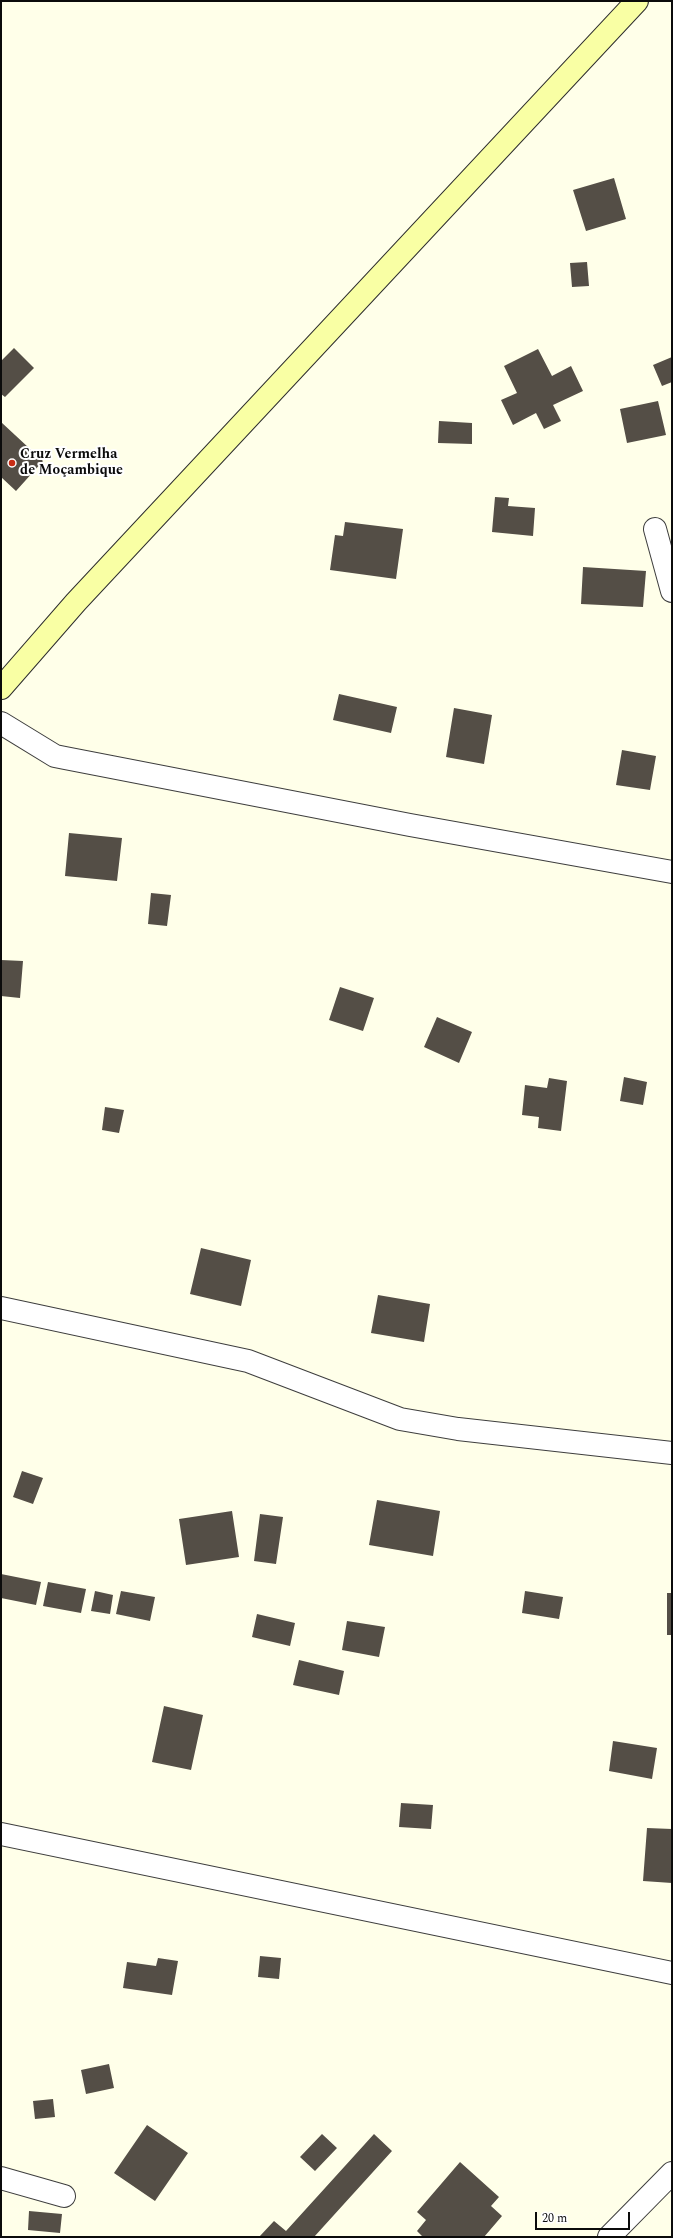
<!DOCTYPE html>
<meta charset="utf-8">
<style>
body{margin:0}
#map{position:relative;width:673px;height:2238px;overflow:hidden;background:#ffffe9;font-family:Spectral,serif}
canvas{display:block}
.frame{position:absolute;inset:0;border:2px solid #0b0b0b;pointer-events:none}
.scale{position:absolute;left:535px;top:2212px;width:95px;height:18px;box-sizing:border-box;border:2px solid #0b0b0b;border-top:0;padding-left:5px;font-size:12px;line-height:14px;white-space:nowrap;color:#0b0b0b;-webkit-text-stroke:3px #fff;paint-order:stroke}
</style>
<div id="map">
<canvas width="673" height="2238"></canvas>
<div class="frame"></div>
<div class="scale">20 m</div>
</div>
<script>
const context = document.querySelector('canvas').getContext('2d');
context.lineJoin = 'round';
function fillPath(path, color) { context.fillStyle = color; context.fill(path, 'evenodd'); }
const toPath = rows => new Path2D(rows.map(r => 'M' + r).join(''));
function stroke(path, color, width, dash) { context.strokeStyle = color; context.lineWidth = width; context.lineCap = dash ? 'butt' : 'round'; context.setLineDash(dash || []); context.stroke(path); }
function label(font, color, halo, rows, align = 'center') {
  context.font = font + ' Spectral,serif'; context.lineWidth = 4; context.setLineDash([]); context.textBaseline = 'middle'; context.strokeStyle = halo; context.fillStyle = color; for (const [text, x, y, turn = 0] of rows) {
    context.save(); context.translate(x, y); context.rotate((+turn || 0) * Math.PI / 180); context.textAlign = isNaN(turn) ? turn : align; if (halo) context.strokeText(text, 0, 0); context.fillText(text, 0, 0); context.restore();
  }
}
const building = toPath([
 [614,178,626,219,586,231,573,190],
 [587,262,589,286,572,287,570,263],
 [14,348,34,368,5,397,1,394,1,361],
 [538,349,552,376,571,366,583,391,553,405,561,421,544,429,536,413,513,425,501,400,517,393,504,366],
 [672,357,672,382,662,386,653,365],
 [658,401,666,435,627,443,620,409],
 [439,421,472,423,472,444,438,443],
 [1,422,43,461,16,491,1,477],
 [495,497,509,498,508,506,535,508,533,536,492,532],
 [345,522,403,529,396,579,330,570,335,535,343,536],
 [583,567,646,571,643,607,581,604],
 [339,694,397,707,391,733,333,720],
 [454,708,492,715,484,764,446,757],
 [622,750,656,756,650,790,616,785],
 [69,833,122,838,117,881,65,876],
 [151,893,171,895,167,926,148,924],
 [1,960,23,961,20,998,1,996],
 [340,987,374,998,363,1031,329,1020],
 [437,1017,472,1032,459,1063,424,1047],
 [624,1077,647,1082,643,1105,620,1101],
 [549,1078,567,1081,561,1131,538,1128,539,1117,522,1115,525,1085,547,1088],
 [105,1107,124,1110,119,1133,102,1130],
 [201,1248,251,1260,241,1306,190,1294],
 [378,1295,430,1304,424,1342,371,1333],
 [22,1471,43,1478,33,1504,13,1497],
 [377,1500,440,1511,433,1556,369,1545],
 [232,1511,239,1557,186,1565,179,1519],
 [260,1514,283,1517,276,1564,254,1561],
 [1,1574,41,1582,36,1605,1,1598],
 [48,1582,86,1589,81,1613,43,1606],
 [95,1591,113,1595,110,1614,91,1611],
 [121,1591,155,1597,150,1621,116,1614],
 [525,1591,563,1597,559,1619,522,1613],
 [667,1593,672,1593,672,1635,667,1635],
 [257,1614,295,1623,290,1646,252,1637],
 [347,1621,385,1627,379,1657,342,1650],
 [299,1660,344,1671,339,1695,293,1685],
 [164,1706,203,1715,191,1770,152,1762],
 [613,1741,657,1748,652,1779,609,1771],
 [401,1803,433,1805,431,1829,399,1827],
 [647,1828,672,1829,672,1883,643,1881],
 [260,1956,281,1958,279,1979,258,1977],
 [158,1958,178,1961,172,1995,123,1988,127,1962,156,1966],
 [109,2064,114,2088,86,2094,81,2070],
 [53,2099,55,2117,35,2119,33,2101],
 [147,2125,188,2153,155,2201,114,2173],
 [322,2134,337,2148,315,2171,300,2157],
 [374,2134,392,2151,314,2237,259,2237,274,2221,286,2231],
 [460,2162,499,2197,491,2206,502,2216,484,2237,423,2237,417,2231,426,2220,417,2212],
 [29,2211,62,2214,60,2233,28,2230]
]);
const street = toPath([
 [655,529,672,591],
 [1,723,55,756,65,758,410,825,672,872],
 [1,1308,248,1361,400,1419,458,1429,672,1453],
 [1,1834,672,1973],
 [1,2178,64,2196],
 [609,2237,672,2173]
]);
const secondary = toPath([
 [1,688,76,602,637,1]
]);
const markers = [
 [12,463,4,"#c82d16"]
];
const poiNames = [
 ["Cruz Vermelha",20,455],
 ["de Moçambique",20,471]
];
fillPath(building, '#544e46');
stroke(street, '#3e3e3e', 24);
stroke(secondary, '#2d2d2d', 24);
stroke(street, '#fff', 22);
stroke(secondary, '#f9ffa4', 22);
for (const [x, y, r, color] of markers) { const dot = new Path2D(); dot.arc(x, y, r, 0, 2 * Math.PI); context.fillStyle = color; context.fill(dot); stroke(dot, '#fff', 1.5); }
label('bold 14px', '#0b0b0b', '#fff', poiNames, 'left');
</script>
